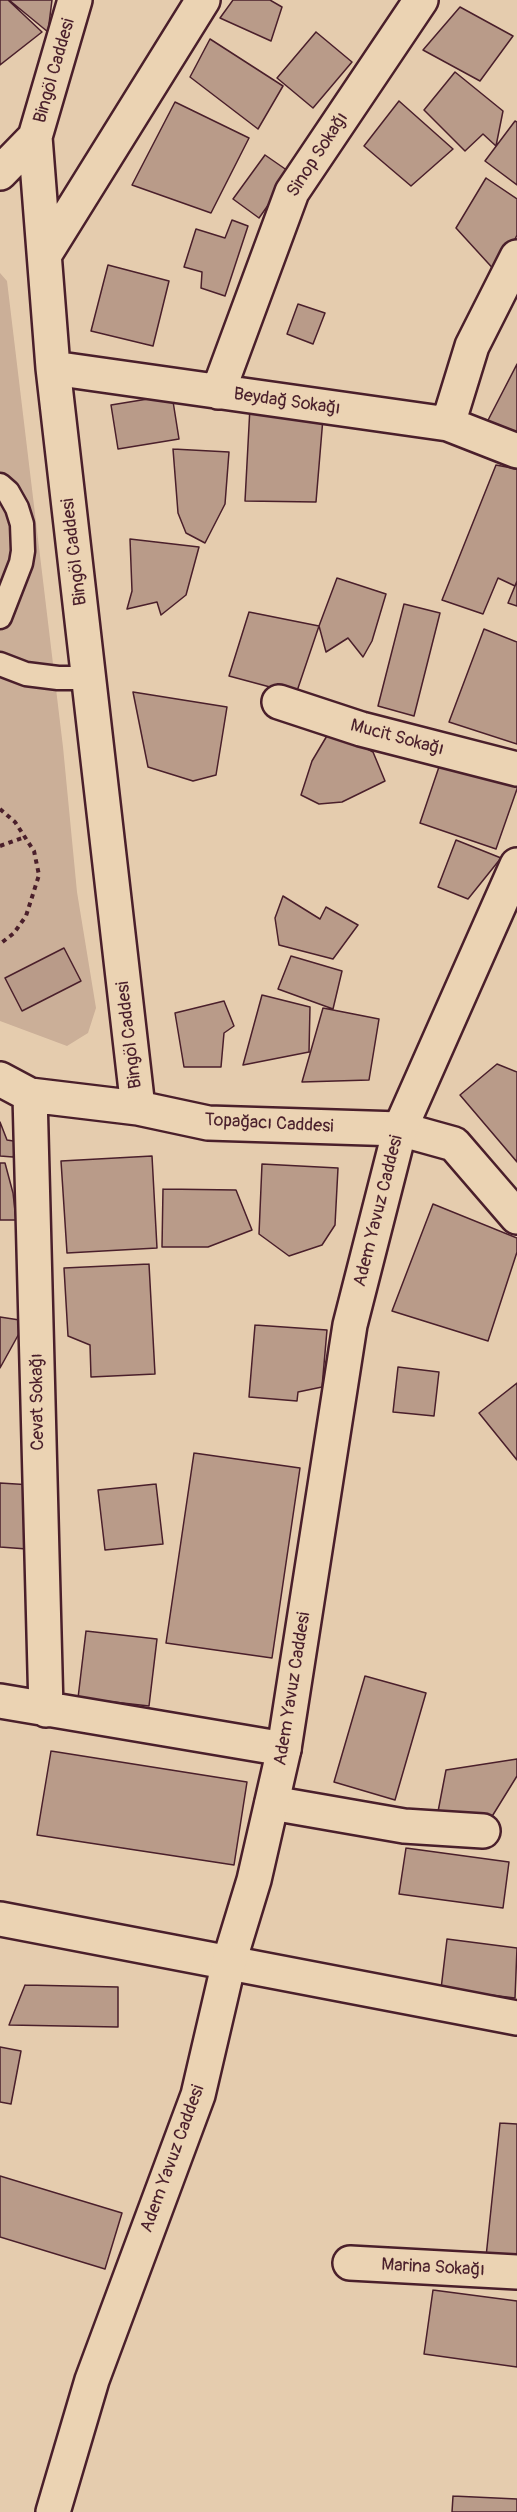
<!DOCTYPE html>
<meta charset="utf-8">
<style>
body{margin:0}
canvas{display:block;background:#e5ccae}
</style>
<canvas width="517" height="2512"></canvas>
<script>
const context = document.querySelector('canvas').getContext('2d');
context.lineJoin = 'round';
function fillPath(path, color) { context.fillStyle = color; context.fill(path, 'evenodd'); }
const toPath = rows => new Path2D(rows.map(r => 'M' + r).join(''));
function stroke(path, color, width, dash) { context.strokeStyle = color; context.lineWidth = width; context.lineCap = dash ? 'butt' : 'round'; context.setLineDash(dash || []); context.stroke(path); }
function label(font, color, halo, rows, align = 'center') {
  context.font = font + ' Pangolin,sans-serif'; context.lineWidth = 4.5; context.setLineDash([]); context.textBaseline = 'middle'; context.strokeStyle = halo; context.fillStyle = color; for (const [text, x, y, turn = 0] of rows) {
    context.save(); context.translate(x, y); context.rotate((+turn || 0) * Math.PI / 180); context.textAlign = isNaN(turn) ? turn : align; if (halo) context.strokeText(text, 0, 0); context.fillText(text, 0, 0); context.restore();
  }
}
const green = toPath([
 [0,273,7,281,63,747,77,892,96,1008,88,1033,67,1046,0,1021]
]);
const building = toPath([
 [0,0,8,0,42,32,0,65,0,0],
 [9,0,52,0,48,32,9,0],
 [233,0,270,0,282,7,271,41,220,18,233,0],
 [460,7,513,36,480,81,423,50,460,7],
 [316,32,352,62,313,108,277,78,316,32],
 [210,39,283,86,258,129,190,77,210,39],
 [455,72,503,111,496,146,483,134,465,151,424,110,455,72],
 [399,101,453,149,411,186,364,146,399,101],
 [175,102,249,138,211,213,132,185,175,102],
 [515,121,517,122,517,185,485,161,515,121],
 [265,155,291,173,259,218,233,199,265,155],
 [486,178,517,199,517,235,498,274,456,228,486,178],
 [232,220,248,226,225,296,201,288,202,272,184,267,196,229,225,238,232,220],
 [108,265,169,281,153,346,91,331,108,265],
 [298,304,325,313,313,344,287,334,298,304],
 [517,364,517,440,485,426,517,364],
 [172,395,179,439,118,449,111,405,172,395],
 [250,407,323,418,316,502,245,501,250,407],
 [173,449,229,452,225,504,205,543,186,533,178,513,173,449],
 [496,465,517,469,517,581,515,586,498,578,483,614,442,600,496,465],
 [130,539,199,547,186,595,161,615,157,602,127,609,132,591,130,539],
 [337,578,386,594,372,641,363,657,348,638,326,652,319,626,337,578],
 [517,581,517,606,508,603,517,581],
 [404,604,440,613,414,716,378,706,404,604],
 [249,612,319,626,296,694,229,676,249,612],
 [484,629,517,642,517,744,449,722,484,629],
 [133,692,227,707,216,775,193,781,148,767,133,692],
 [331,729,373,752,385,781,342,802,319,804,301,795,312,761,331,729],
 [443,755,517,780,517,789,496,849,420,823,443,755],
 [456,840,501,858,468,899,438,887,456,840],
 [283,896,320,919,326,907,358,925,333,959,279,945,275,918,283,896],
 [64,948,81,981,22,1011,5,978,64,948],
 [291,956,342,971,333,1009,278,989,291,956],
 [262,995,310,1007,309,1052,243,1065,262,995],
 [224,1001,234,1026,224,1033,221,1067,184,1067,175,1013,224,1001],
 [323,1008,379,1019,369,1080,302,1082,323,1008],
 [497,1064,517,1072,517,1162,460,1095,497,1064],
 [0,1122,7,1140,20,1142,13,1157,0,1156,0,1122],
 [152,1156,157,1248,67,1253,61,1161,152,1156],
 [0,1163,5,1163,13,1193,16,1220,0,1220,0,1163],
 [262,1164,338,1168,335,1225,322,1245,289,1256,259,1234,262,1164],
 [163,1189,236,1190,252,1230,208,1247,162,1247,163,1189],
 [433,1204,517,1238,517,1252,488,1341,392,1311,433,1204],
 [149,1264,155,1374,91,1377,90,1345,68,1336,64,1268,149,1264],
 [0,1317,26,1321,0,1368,0,1317],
 [255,1325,327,1330,322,1387,298,1392,297,1401,249,1397,255,1325],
 [398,1367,439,1372,434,1416,393,1412,398,1367],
 [517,1383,517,1460,479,1413,517,1383],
 [194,1453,300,1468,272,1658,166,1643,194,1453],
 [0,1483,32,1485,27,1549,0,1547,0,1483],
 [156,1484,163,1544,105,1550,98,1490,156,1484],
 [86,1631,157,1639,149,1706,78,1698,86,1631],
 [365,1676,426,1693,395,1800,334,1782,365,1676],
 [51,1751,247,1782,234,1865,37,1835,51,1751],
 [517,1759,517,1776,483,1831,436,1822,446,1770,517,1759],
 [406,1848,509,1862,503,1908,399,1894,406,1848],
 [447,1939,517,1948,515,1998,441,1989,447,1939],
 [25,1985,118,1987,118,2027,9,2025,25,1985],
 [0,2047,21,2051,11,2104,0,2102,0,2047],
 [500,2123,517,2124,517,2260,486,2257,500,2123],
 [0,2176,122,2213,105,2269,0,2237,0,2176],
 [433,2290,517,2301,517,2367,424,2354,433,2290],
 [453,2496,517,2499,517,2512,452,2512,453,2496]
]);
const path = toPath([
 [0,809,15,822,34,851,39,875,26,916,14,933,0,944],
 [0,846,25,837]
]);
const lane = toPath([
 [0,485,8,492,17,508,22,524,23,551,21,563,0,617],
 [0,664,26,674,58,678,89,678]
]);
const street = toPath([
 [75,0,35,137,53,368,138,1108],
 [0,173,35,137],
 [45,254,203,0],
 [53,368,448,424,517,451],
 [218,392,292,192,421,0],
 [448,424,472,346,517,257],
 [279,702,361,729,517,769],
 [0,1079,30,1095,138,1108,208,1123,400,1129,454,1144,517,1217],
 [30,1095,46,1710],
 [0,1701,284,1749],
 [272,1803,404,1826,483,1831],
 [0,1919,517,2018],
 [350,2263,517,2272]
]);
const secondary = toPath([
 [53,2512,92,2380,198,2095,229,1962,254,1880,284,1749,350,1325,400,1129,517,865]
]);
const streetNames = [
 ["Bingöl Caddesi",55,71,-74],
 ["Sinop Sokağı",318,155,-57],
 ["Beydağ Sokağı",287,402,8],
 ["Bingöl Caddesi",75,552,-97],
 ["Mucit Sokağı",397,738,15],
 ["Bingöl Caddesi",130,1035,-97],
 ["Topağacı Caddesi",269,1124,3],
 ["Adem Yavuz Caddesi",379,1211,-76],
 ["Cevat Sokağı",38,1402,-91],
 ["Adem Yavuz Caddesi",293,1689,-81],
 ["Adem Yavuz Caddesi",173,2159,-70],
 ["Marina Sokağı",433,2268,3]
];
fillPath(green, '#cbaf98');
fillPath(building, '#b99b89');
stroke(building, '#4a1f2b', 1.5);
stroke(lane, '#4a1f2b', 27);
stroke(street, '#4a1f2b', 38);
stroke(secondary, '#4a1f2b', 38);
stroke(path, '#4a1f2b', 4, [4.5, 4.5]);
stroke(lane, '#ebd3b3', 22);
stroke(street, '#ebd3b3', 33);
stroke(secondary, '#ebd3b3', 33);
label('18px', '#4a1f2b', '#ebd3b3', streetNames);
</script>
